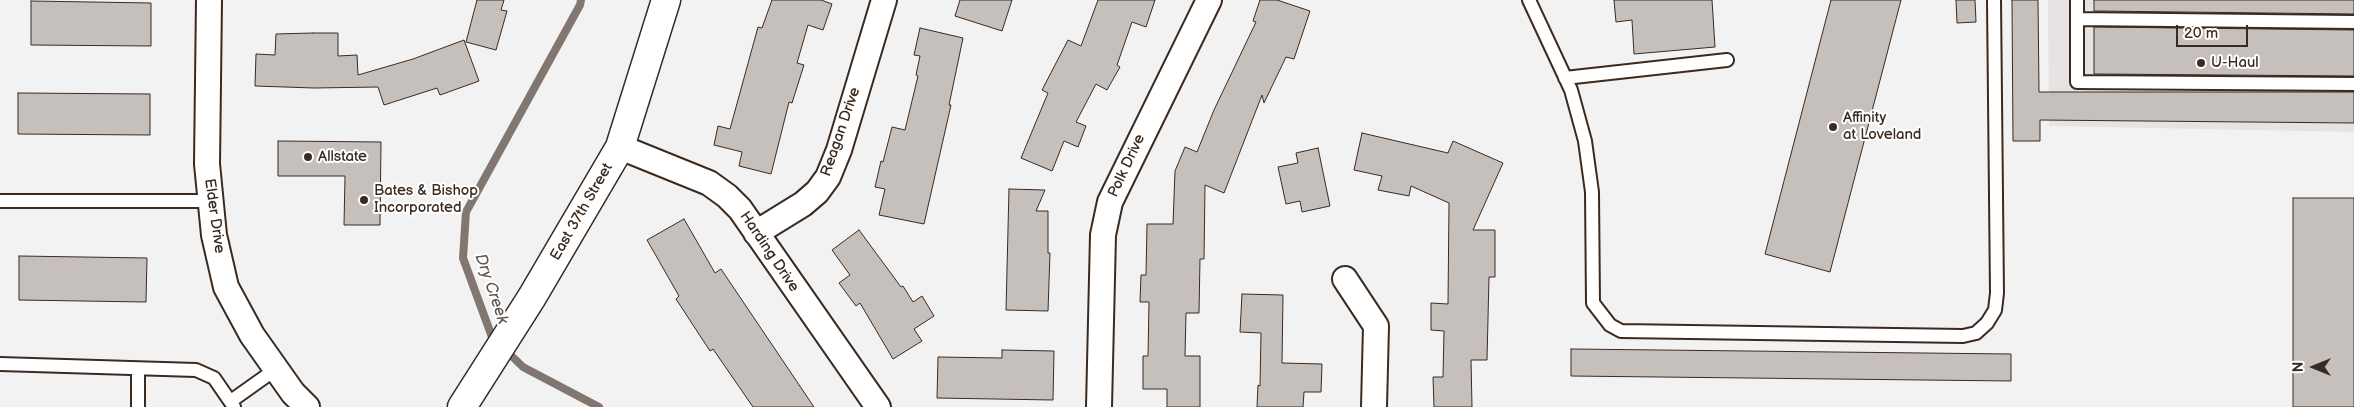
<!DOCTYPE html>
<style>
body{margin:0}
#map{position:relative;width:2354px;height:407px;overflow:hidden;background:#f3f2f2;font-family:"Balsamiq Sans",sans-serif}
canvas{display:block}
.north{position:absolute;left:2289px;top:342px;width:50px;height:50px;-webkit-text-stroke:4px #fff;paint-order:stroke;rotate:270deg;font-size:14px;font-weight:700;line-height:20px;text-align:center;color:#3b2a1e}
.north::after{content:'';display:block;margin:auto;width:18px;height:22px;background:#3b2a1e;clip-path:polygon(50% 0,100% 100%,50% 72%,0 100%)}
.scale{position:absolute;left:2176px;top:25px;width:72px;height:22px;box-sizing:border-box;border:2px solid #3b2a1e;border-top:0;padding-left:6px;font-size:15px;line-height:18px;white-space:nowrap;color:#3b2a1e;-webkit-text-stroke:4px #fff;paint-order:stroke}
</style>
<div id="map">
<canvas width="2354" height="407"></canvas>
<div class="north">N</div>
<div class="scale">20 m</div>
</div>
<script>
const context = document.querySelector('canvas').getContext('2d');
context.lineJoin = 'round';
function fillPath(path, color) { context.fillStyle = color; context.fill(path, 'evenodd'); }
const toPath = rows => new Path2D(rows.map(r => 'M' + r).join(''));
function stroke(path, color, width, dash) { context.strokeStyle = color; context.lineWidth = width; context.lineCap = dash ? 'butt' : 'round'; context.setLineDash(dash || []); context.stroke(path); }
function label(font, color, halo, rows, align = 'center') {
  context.font = font + ' "Balsamiq Sans",sans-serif'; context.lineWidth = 4; context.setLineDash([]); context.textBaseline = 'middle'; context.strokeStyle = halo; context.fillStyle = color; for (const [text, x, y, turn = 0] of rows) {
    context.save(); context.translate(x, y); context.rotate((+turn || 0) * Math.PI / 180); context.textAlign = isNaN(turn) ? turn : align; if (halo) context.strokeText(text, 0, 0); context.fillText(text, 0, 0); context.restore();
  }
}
const built = toPath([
 [2048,0,2354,0,2354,132,2049,126]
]);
const stream = toPath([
 [581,0,580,5,466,212,463,258,492,337,523,367,599,407]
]);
const building = toPath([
 [477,0,504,0,501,10,507,11,496,50,466,42,477,0],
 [772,0,821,0,832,4,823,30,808,25,797,63,804,65,792,103,789,102,771,174,739,166,742,152,714,145,718,126,730,129,758,27,762,28,772,0],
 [960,0,1012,0,1002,31,955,16,960,0],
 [1098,0,1155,0,1146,27,1132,22,1117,65,1120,67,1107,90,1096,84,1076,122,1086,126,1078,147,1064,141,1052,171,1021,158,1048,93,1042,90,1068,40,1081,46,1098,0],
 [1260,0,1277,0,1310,11,1294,59,1286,57,1264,103,1262,95,1224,193,1205,185,1204,259,1200,259,1199,313,1186,313,1185,356,1200,356,1200,407,1167,407,1167,389,1143,389,1143,356,1148,356,1149,302,1140,302,1141,275,1146,275,1147,224,1173,224,1175,171,1185,147,1197,152,1214,110,1256,22,1253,21,1260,0],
 [1614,0,1712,0,1715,47,1634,54,1632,20,1616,22,1614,0],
 [1831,0,1901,0,1830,272,1765,254,1831,0],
 [1956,0,1975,0,1976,22,1957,23,1956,0],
 [2012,0,2038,0,2039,92,2354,92,2354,123,2040,120,2040,141,2013,141,2012,0],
 [2094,0,2354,0,2354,14,2094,11,2094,0],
 [31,1,151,3,151,46,31,45,31,1],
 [2094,27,2354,30,2354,76,2094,74,2094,27],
 [920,28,963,38,949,105,951,105,924,224,879,215,885,189,875,187,881,161,883,162,892,127,905,130,918,76,916,75,920,56,914,55,920,28],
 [313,33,338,33,338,56,357,55,358,75,413,59,464,40,479,81,440,95,437,88,384,105,378,87,314,88,255,86,256,54,275,55,276,34,313,33],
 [18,93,150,94,150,135,18,134,18,93],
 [1362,133,1448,153,1453,141,1503,163,1473,230,1495,230,1495,277,1489,277,1487,360,1471,360,1472,407,1434,407,1433,377,1443,377,1444,331,1431,330,1431,303,1448,304,1449,203,1411,186,1409,196,1378,190,1382,176,1354,170,1362,133],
 [278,141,381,142,380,225,344,225,345,176,278,176,278,141],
 [1318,148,1330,206,1302,212,1300,201,1286,204,1278,167,1298,163,1296,153,1318,148],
 [1009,189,1045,190,1036,211,1048,211,1048,253,1050,253,1048,311,1006,310,1009,189],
 [2293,198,2354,198,2354,407,2293,407,2293,198],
 [684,219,715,273,721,269,814,407,753,407,713,349,710,351,676,299,679,296,647,240,684,219],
 [859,230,901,287,903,286,913,302,922,296,934,316,914,329,922,341,893,359,860,303,856,306,839,283,850,275,832,250,859,230],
 [19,256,147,258,146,302,19,300,19,256],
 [1242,294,1283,295,1282,363,1322,364,1321,392,1304,392,1303,407,1257,407,1258,385,1260,386,1261,333,1240,332,1242,294],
 [1571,349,2011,354,2011,381,1571,376,1571,349],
 [1002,350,1054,351,1053,400,937,398,938,357,1002,358,1002,350]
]);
const lane = toPath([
 [1529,0,1571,90,1585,141,1592,192,1593,303,1610,325,1621,331,1963,336,1976,333,1987,323,1995,310,1997,293,1994,0],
 [2077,0,2077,82,2354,84],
 [2077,19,2354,22],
 [1565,78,1727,60],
 [0,201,210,201],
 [0,364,196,370,214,378,234,407],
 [138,369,138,407],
 [231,401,276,369]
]);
const street = toPath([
 [209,0,207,164,214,235,226,287,252,335,293,393,307,407],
 [620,147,709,183,727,196,740,209,878,407],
 [756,233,803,204,817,192,828,177,839,150,884,0],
 [1345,279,1376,326,1374,407],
 [1099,407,1103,235,1110,202,1209,0]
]);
const secondary = toPath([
 [462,407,532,297,620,147,666,0]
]);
const markers = [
 [2201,63,5,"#3b2a1e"],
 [1833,127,5,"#3b2a1e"],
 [308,157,5,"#3b2a1e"],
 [364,200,5,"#3b2a1e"]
];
const poiNames = [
 ["U-Haul",2211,63],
 ["Affinity",1843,118],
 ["at Loveland",1843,135],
 ["Allstate",318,157],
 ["Bates & Bishop",374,191],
 ["Incorporated",374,208]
];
const streetNames = [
 ["Reagan Drive",841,132,-71],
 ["Polk Drive",1127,166,-65],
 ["East 37th Street",582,212,-60],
 ["Elder Drive",214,216,82],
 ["Harding Drive",769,252,56]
];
const waterNames = [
 ["Dry Creek",491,289,71]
];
fillPath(built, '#e6e3e2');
stroke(stream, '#827770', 8);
fillPath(building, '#c6c0bd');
stroke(building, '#3b2a1e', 1);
stroke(lane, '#3b2a1e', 16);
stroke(street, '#3b2a1e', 28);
stroke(secondary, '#3b2a1e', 31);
stroke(lane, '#fff', 12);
stroke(street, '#fff', 24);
stroke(secondary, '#fff', 28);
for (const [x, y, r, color] of markers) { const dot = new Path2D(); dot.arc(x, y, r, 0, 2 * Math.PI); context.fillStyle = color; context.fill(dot); stroke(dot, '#fff', 2); }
label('15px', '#3b2a1e', '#fff', poiNames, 'left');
label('15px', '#3b2a1e', '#fff', streetNames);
label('italic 16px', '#65574e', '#fff', waterNames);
</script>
